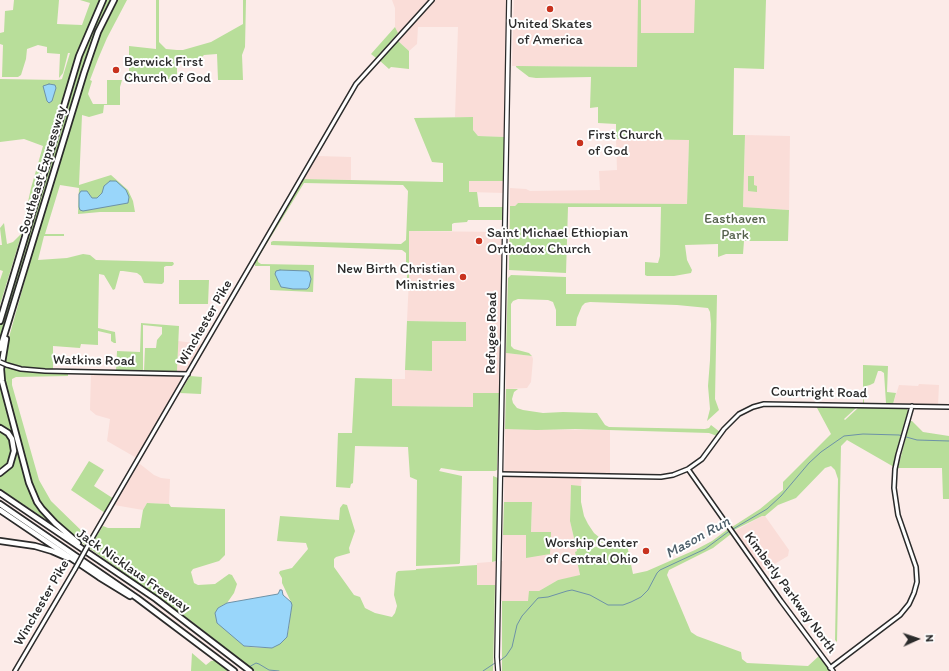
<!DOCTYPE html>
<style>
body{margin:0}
#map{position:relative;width:949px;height:671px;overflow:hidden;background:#fcebe8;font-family:Itim,sans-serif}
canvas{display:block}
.north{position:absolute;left:897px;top:619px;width:40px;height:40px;-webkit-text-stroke:3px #fff;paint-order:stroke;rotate:87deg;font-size:11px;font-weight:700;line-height:16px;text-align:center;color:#2b2b2b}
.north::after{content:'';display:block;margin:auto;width:14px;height:18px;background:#2b2b2b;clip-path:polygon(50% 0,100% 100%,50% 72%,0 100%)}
</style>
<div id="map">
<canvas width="949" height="671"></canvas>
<div class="north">N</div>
</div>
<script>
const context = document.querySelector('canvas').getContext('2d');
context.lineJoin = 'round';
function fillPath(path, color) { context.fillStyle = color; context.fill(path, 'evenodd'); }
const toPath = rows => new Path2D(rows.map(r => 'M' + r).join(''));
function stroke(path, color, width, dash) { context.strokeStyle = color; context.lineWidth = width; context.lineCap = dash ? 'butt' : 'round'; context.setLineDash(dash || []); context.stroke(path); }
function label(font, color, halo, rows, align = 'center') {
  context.font = font + ' Itim,sans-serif'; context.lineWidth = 4; context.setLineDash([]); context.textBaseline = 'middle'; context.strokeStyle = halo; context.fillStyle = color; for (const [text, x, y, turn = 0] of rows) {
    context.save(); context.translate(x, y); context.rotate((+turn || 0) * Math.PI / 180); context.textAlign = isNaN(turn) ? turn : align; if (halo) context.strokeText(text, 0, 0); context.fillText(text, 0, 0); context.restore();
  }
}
const built = toPath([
 [392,0,507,0,505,137,478,136,473,130,472,117,455,117,458,27,418,27,417,44,409,51,395,38,398,33,395,27,395,8],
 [514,0,638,0,638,67,512,66],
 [641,0,695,0,695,33,641,33],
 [745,135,790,136,789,210,743,207],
 [616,139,689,140,687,205,518,203,515,206,510,206,510,188,526,189,530,191,600,190,599,171,617,170],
 [315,155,318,156,351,157,351,180,302,179],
 [469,181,504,181,504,193,469,192],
 [409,231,503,232,499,393,473,393,473,407,391,406,392,379,405,379,405,370,432,371,432,341,466,341,466,322,407,321,409,278],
 [178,341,202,344,207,347,140,460,107,441,110,419,96,415,90,410,91,371,177,371],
 [506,353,532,356,533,359,531,382,527,388,506,389],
 [919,384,939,385,938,405,893,404,899,385,918,386],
 [505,429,610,430,610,476,582,475,581,486,571,486,570,521,577,551,575,552,580,576,558,580,539,591,529,591,529,601,495,601,495,585,477,585,477,563,503,561,503,535,526,534,531,532,532,502,504,502],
 [140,464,154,475,161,478,170,479,169,504,147,503,143,510,114,505,137,465],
 [762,516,765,516,789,550,788,556,761,572,733,532]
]);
const green = toPath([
 [14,0,59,0,57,24,82,25,90,3,80,0,100,0,86,32,72,69,0,305,0,280,3,271,0,270,0,245,2,245,0,228,4,223,7,244,13,242,21,234,31,188,43,146,24,139,0,142,0,79,58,80,62,79,70,53,68,53,63,73,59,78,60,54,47,53,47,47,38,45,27,49,26,59,21,75,18,77,2,77,3,45,0,44,0,33,4,32,5,11,13,10],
 [106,0,112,0,103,18,0,344,0,324,74,79,90,34],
 [117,0,127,0,107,38,98,59,90,80,92,81,88,94,93,104,107,104,107,80,122,80,120,87,120,105,104,105,103,113,89,117,82,115,79,185,111,175,128,190,133,201,135,212,100,212,78,214,79,188,60,185,45,234,64,234,64,236,44,236,38,260,67,258,83,254,90,255,96,260,173,262,174,264,172,266,166,266,164,267,164,282,162,284,144,283,141,276,137,273,123,271,120,271,115,289,113,290,104,275,99,274,98,328,115,332,116,343,114,343,111,341,111,334,98,331,98,345,81,344,80,348,53,346,53,370,31,369,6,362,4,365,22,370,68,372,68,376,16,377,12,379,12,385,39,480,51,501,90,539,86,546,55,521,43,508,33,492,2,376,6,348,39,230,66,140,92,57,102,30],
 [156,0,159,0,159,42,166,49,177,50,183,50,211,42,243,24,243,0,246,0,245,47,242,55,243,80,218,80,217,54,204,55,199,60,177,59,177,79,129,79,129,46,156,49],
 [638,0,641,0,641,33,694,33,695,0,766,0,764,69,734,68,733,135,745,135,743,207,789,210,788,241,744,241,743,254,726,254,718,257,718,244,685,245,687,260,692,270,691,273,674,276,647,276,645,275,645,262,658,263,660,256,661,207,568,207,566,273,509,270,510,206,515,206,518,203,687,204,689,140,616,139,616,124,598,123,598,107,590,108,591,77,536,78,529,77,516,67,516,66,637,67],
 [395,27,398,33,376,58,371,54],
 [397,40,409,51,409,69,391,67,389,69,379,60],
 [473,117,473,130,478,136,505,137,504,181,469,181,469,192,477,192,479,207,503,207,503,220,468,220,467,222,454,223,452,224,452,231,409,231,409,278,407,278,407,266,402,266,406,263,406,253,402,250,271,245,271,242,273,241,401,244,406,240,408,191,403,185,304,183,258,258,258,262,261,264,314,265,313,292,270,290,270,266,255,266,255,264,253,264,302,179,443,182,443,163,432,162,414,118],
 [748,176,754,176,754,185,757,186,757,192,748,191],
 [511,275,566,277,566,294,717,295,715,399,719,410,707,421,710,409,708,386,710,360,711,324,710,312,708,308,677,305,590,302,585,303,582,306,577,318,576,326,556,326,556,310,553,302,548,300,518,299,513,301,511,304,511,346,514,349,529,353,532,356,506,353,508,278],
 [179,280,209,280,208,304,179,304],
 [407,321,466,322,466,341,432,341,432,371,405,370],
 [141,323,179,326,177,371,144,371,145,348,156,348,157,340,162,334,162,327,143,325,143,371,116,371,117,351,140,352],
 [863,365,888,366,887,392,896,393,893,404,886,403,884,373,881,371,878,371,874,383,870,385,866,386,864,388,864,403,863,403],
 [0,376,30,490,56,526,0,489,0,474,13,462,16,451,15,445,0,426],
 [190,376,202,377,201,394,180,393],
 [355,378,392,379,392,406,473,407,473,393,499,393,497,470,495,471,460,471,441,468,439,471,462,476,460,563,459,564,416,566,417,480,410,477,408,447,355,446,353,483,351,484,350,488,336,487,338,433,352,433],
 [506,389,518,389,514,392,512,399,513,403,517,408,523,410,543,413,563,412,597,413,605,425,609,427,705,429,709,428,711,425,720,432,717,436,709,433,575,429,537,430,505,429],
 [816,406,855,406,856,408,844,419,845,420,858,408,864,406,906,407,908,411,899,441,894,467,847,440,841,446,837,642,835,640,838,479,835,470,831,466,825,468,796,498,778,505,765,516,762,516,734,530,732,527,760,509,783,490,783,482,831,434],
 [910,421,912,421,923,432,949,436,949,499,943,499,942,468,898,468],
 [0,429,8,435,11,441,13,452,9,464,0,471],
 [89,461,104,470,94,486,114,499,105,513,71,490],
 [493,476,498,478,497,558,496,561,492,562],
 [571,485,581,486,581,502,584,516,588,524,594,533,605,542,586,546,586,549,626,540,633,574,647,571,695,550,712,541,728,529,731,534,713,548,669,570,667,575,691,632,697,636,741,652,742,659,747,663,808,666,819,656,830,671,502,671,502,601,528,601,529,591,539,591,558,580,580,575,575,552,577,551,570,521],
 [504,502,532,502,531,532,551,532,550,554,526,558,526,535,503,535],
 [147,503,169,504,171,507,225,509,225,555,219,561,193,569,191,572,194,583,198,585,215,584,229,574,232,575,237,584,234,593,227,603,218,608,244,646,249,647,272,648,287,637,289,627,291,602,282,583,282,578,279,573,280,571,292,568,308,549,306,543,277,541,280,516,339,520,340,508,343,504,347,505,355,531,349,548,350,553,336,557,334,559,334,567,354,595,360,597,365,608,375,613,392,617,395,613,397,606,394,595,396,573,398,571,416,570,416,569,477,565,477,585,495,585,493,671,255,671,190,620,89,548,103,526,108,528,140,528,143,510],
 [192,653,206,665,211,661,216,660,229,671,191,671]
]);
const water = toPath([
 [49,84,55,85,56,88,52,101,49,103,47,101,43,86,49,84],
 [110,181,116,181,126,190,129,197,128,203,83,211,80,210,79,207,79,194,81,191,87,191,92,198,97,198,102,193,104,186,110,181],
 [280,270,307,271,309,272,311,279,309,287,307,289,293,289,281,287,275,274,276,271,280,270],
 [280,590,282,590,283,595,291,602,292,605,287,637,280,644,272,648,244,646,217,623,215,613,218,608,227,603,278,594,280,590]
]);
const stream = toPath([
 [498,662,506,656,512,647,517,625,522,616,538,598,548,597,567,591,572,590,590,595,608,605,623,605,631,602,641,597,648,590,657,573,660,570,705,549,728,532,767,509,781,496,809,463,821,452,844,436,863,434,899,435,917,440,949,441],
 [249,667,256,663,259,664,269,670,279,671],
 [483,671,495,663]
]);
const tertiary = toPath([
 [7,365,21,369,45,371,188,374],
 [688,469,781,601,833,671],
 [501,474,661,477,673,475,688,469,702,459,724,429,739,414,753,407,764,404,949,407],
 [830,668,900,615,909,604,914,593,917,582,916,567,898,515,894,488,895,469,898,455,912,406]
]);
const secondary = toPath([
 [91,540,356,84,432,0],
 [15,671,75,569]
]);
const primary = toPath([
 [498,671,497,657,509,0]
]);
const motorway = toPath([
 [0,321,79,56,103,0],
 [6,339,1,369,2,381,29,483,37,502,42,509,55,523,78,543],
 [0,349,84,73,98,32,114,0],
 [0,428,8,433,12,439,14,451,10,465,0,473],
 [0,493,156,599,250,671],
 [0,504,137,598,234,671],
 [0,510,99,577,130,596],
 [0,541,35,546,52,551,68,558]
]);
const tertiaryBridge = toPath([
 [0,362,7,365]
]);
const secondaryBridge = toPath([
 [75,569,91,540]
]);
const markers = [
 [550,9,4,"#c8321e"],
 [116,70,4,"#c8321e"],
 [580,143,4,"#c8321e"],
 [479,241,4,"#c8321e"],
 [463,277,4,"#c8321e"],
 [646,551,4,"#c8321e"]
];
const poiNames = [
 ["United Skates",550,24,"center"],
 ["of America",550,40,"center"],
 ["Berwick First",124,62],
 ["Church of God",124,78],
 ["First Church",588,135],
 ["of God",588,151],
 ["Saint Michael Ethiopian",487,233],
 ["Orthodox Church",487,249],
 ["New Birth Christian",455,269,"right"],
 ["Ministries",455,285,"right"],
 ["Worship Center",638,543,"right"],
 ["of Central Ohio",638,559,"right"]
];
const streetNames = [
 ["Southeast Expressway",43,170,-73],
 ["Winchester Pike",205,323,-60],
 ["Refugee Road",492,333,-89],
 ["Watkins Road",94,361,1],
 ["Courtright Road",819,393,1],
 ["Jack Nicklaus Freeway",133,571,35],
 ["Kimberly Parkway North",790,593,54],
 ["Winchester Pike",42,603,-60]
];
const parkNames = [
 ["Easthaven",735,219],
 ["Park",735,235]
];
const waterNames = [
 ["Mason Run",698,538,-29]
];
fillPath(built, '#faddd8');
fillPath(green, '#b8de9a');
fillPath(water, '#99d6fa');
stroke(water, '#6d92a7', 1);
stroke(stream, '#6d92a7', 1);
stroke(tertiary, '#2b2b2b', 6);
stroke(secondary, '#2b2b2b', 6);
stroke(primary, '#2b2b2b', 6);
stroke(motorway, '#2b2b2b', 8);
stroke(tertiary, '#fff', 3);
stroke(secondary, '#fff', 3);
stroke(primary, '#fff', 3.5);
stroke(motorway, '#fff', 4.5);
stroke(tertiaryBridge, '#2b2b2b', 6, []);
stroke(secondaryBridge, '#2b2b2b', 6, []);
stroke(tertiaryBridge, '#fff', 3);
stroke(secondaryBridge, '#fff', 3);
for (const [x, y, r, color] of markers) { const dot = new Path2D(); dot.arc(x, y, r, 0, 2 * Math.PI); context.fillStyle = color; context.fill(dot); stroke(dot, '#fff', 1.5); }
label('14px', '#2b2b2b', '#fff', poiNames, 'left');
label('14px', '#2b2b2b', '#fff', streetNames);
label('14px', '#55614c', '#fff', parkNames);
label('italic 15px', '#4c5e69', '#fff', waterNames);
</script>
